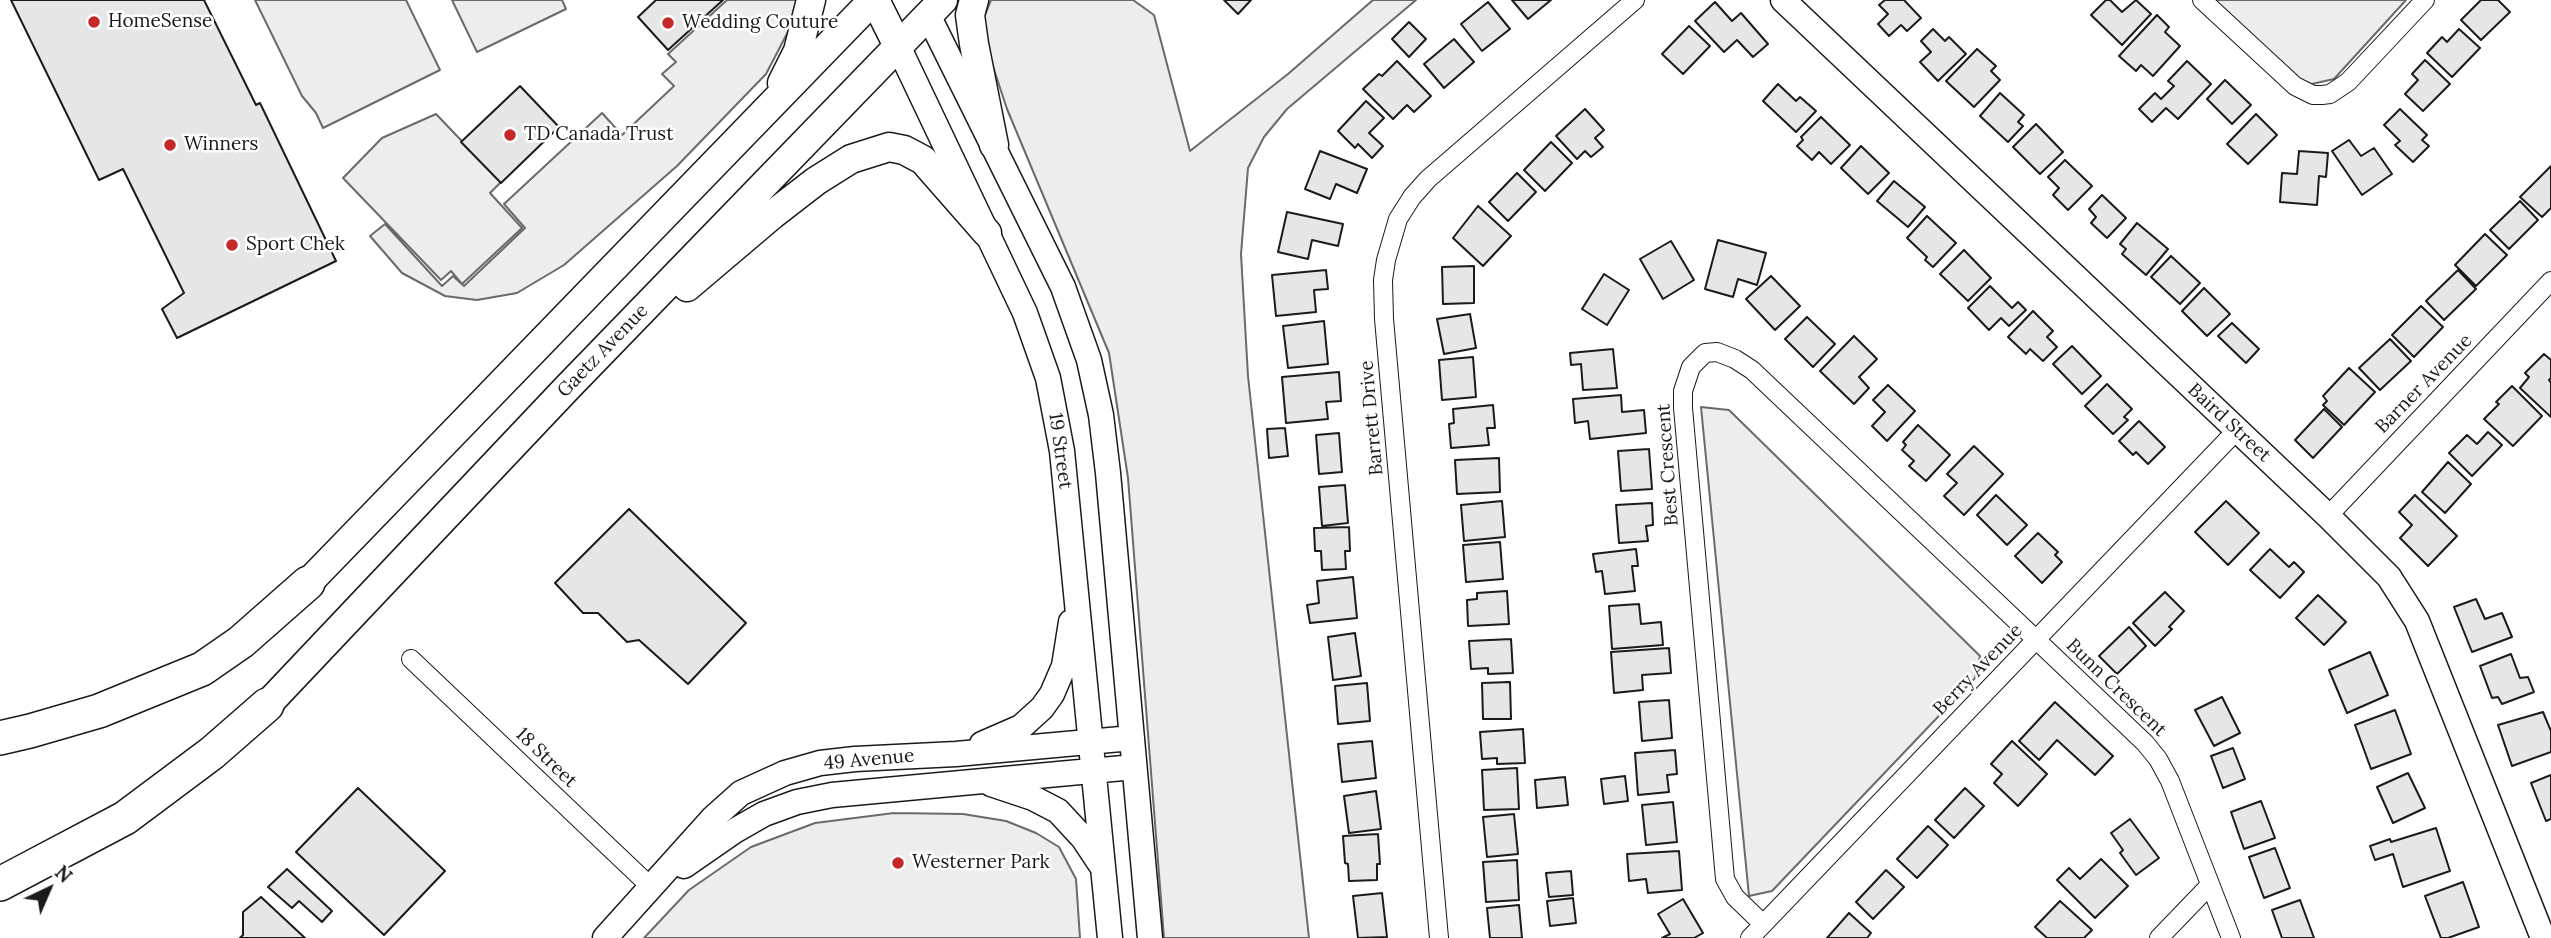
<!DOCTYPE html>
<style>
body{margin:0}
#map{position:relative;width:2551px;height:938px;overflow:hidden;background:#fff;font-family:Lora,serif}
canvas{display:block}
.north{position:absolute;left:14px;top:854px;width:70px;height:70px;-webkit-text-stroke:5px #fff;paint-order:stroke;rotate:44deg;font-size:19px;font-weight:700;line-height:28px;text-align:center;color:#1a1a1a}
.north::after{content:'';display:block;margin:auto;width:24px;height:32px;background:#1a1a1a;clip-path:polygon(50% 0,100% 100%,50% 72%,0 100%)}
</style>
<div id="map">
<canvas width="2551" height="938"></canvas>
<div class="north">N</div>
</div>
<script>
const context = document.querySelector('canvas').getContext('2d');
context.lineJoin = 'round';
function fillPath(path, color) { context.fillStyle = color; context.fill(path, 'evenodd'); }
const toPath = rows => new Path2D(rows.map(r => 'M' + r).join(''));
function stroke(path, color, width, dash) { context.strokeStyle = color; context.lineWidth = width; context.lineCap = dash ? 'butt' : 'round'; context.setLineDash(dash || []); context.stroke(path); }
function label(font, color, halo, rows, align = 'center') {
  context.font = font + ' Lora,serif'; context.lineWidth = 5; context.setLineDash([]); context.textBaseline = 'middle'; context.strokeStyle = halo; context.fillStyle = color; for (const [text, x, y, turn = 0] of rows) {
    context.save(); context.translate(x, y); context.rotate((+turn || 0) * Math.PI / 180); context.textAlign = isNaN(turn) ? turn : align; if (halo) context.strokeText(text, 0, 0); context.fillText(text, 0, 0); context.restore();
  }
}
const built = toPath([
 [255,0,406,0,440,70,323,128,316,113,302,96,255,0],
 [452,0,562,0,566,9,477,52,452,0],
 [727,0,797,0,791,26,766,74,677,166,564,265,517,293,477,300,445,296,402,273,370,236,385,224,442,286,453,276,464,286,525,228,504,204,602,113,622,135,674,86,662,74,676,62,668,54,727,0],
 [991,0,1133,0,1154,15,1190,151,1288,74,1373,0,1416,0,1287,109,1264,137,1248,168,1241,254,1248,376,1309,938,1164,938,1128,478,1109,353,1007,109,980,27,991,0],
 [2208,0,2406,0,2334,79,2303,86,2208,0],
 [436,114,501,182,490,193,522,228,462,284,451,271,441,280,343,178,382,138,436,114],
 [1701,407,1729,410,1980,656,1975,678,1772,891,1749,896,1701,407],
 [894,813,963,814,1006,821,1036,833,1059,847,1076,879,1080,938,644,938,689,890,751,847,815,823,894,813]
]);
const building = toPath([
 [11,0,204,0,256,105,260,103,336,261,177,338,162,309,184,293,123,169,99,180,11,0],
 [656,0,723,0,668,50,638,17,656,0],
 [1224,0,1251,0,1238,14,1224,0],
 [1512,0,1551,0,1528,19,1512,0],
 [1885,0,1904,0,1921,18,1907,31,1901,25,1889,36,1878,24,1888,14,1879,5,1885,0],
 [2106,0,2110,0,2122,12,2136,0,2151,14,2122,45,2091,15,2106,0],
 [2481,0,2498,0,2510,12,2481,40,2461,20,2481,0],
 [1488,2,1510,29,1482,51,1461,24,1488,2],
 [1715,2,1732,21,1741,13,1768,44,1753,57,1737,40,1724,52,1695,21,1715,2],
 [2157,15,2169,27,2165,32,2180,46,2153,76,2141,65,2136,71,2119,56,2157,15],
 [1409,22,1426,39,1409,57,1392,39,1409,22],
 [1689,26,1710,46,1683,74,1662,54,1689,26],
 [1933,29,1945,41,1949,37,1966,54,1938,81,1920,62,1931,52,1921,41,1933,29],
 [2459,29,2480,48,2452,77,2427,53,2442,37,2447,42,2459,29],
 [1454,39,1474,62,1444,88,1424,64,1454,39],
 [1977,49,1996,66,1991,71,2000,80,1974,107,1946,81,1977,49],
 [2425,60,2450,84,2423,111,2405,94,2418,80,2412,74,2425,60],
 [1397,61,1431,96,1414,112,1407,105,1393,119,1363,89,1379,74,1382,76,1397,61],
 [2187,61,2211,84,2178,119,2166,108,2152,122,2139,109,2155,93,2161,99,2174,86,2168,81,2187,61],
 [2225,80,2251,105,2232,124,2207,99,2225,80],
 [1778,84,1796,101,1800,97,1816,111,1796,132,1763,101,1778,84],
 [520,86,559,127,501,183,461,142,520,86],
 [2000,93,2024,115,2018,122,2023,126,2008,142,1980,116,2000,93],
 [1366,101,1384,118,1369,133,1383,146,1372,158,1358,144,1355,148,1338,131,1366,101],
 [1585,109,1604,130,1595,138,1603,147,1591,157,1585,151,1577,159,1556,136,1585,109],
 [2400,109,2427,135,2422,140,2429,146,2413,162,2395,145,2400,141,2384,125,2400,109],
 [2256,114,2277,135,2248,164,2227,144,2256,114],
 [1821,117,1850,145,1831,164,1819,152,1812,160,1797,146,1803,140,1801,137,1821,117],
 [2036,124,2063,152,2040,174,2013,147,2036,124],
 [2349,140,2361,156,2374,148,2392,174,2362,195,2332,151,2349,140],
 [1551,142,1572,163,1545,191,1524,170,1551,142],
 [1861,146,1889,173,1868,194,1841,168,1861,146],
 [1320,151,1367,169,1357,193,1336,184,1330,199,1305,189,1320,151],
 [2299,151,2328,153,2326,177,2319,176,2317,205,2280,202,2282,173,2297,174,2299,151],
 [2065,160,2092,186,2068,210,2053,195,2059,188,2048,177,2065,160],
 [2551,166,2551,208,2542,217,2520,197,2551,166],
 [1517,173,1536,192,1508,221,1489,202,1517,173],
 [1894,181,1925,207,1908,227,1877,201,1894,181],
 [2102,195,2126,218,2107,238,2091,223,2096,217,2089,209,2102,195],
 [2520,201,2538,220,2509,249,2490,230,2520,201],
 [1478,206,1511,236,1483,266,1453,238,1478,206],
 [1287,212,1343,224,1338,246,1312,240,1308,259,1278,252,1287,212],
 [1927,216,1956,243,1933,267,1925,260,1927,257,1907,238,1927,216],
 [2137,223,2168,249,2146,275,2122,254,2126,249,2120,244,2137,223],
 [2485,234,2507,255,2476,286,2455,265,2485,234],
 [1718,240,1766,253,1757,285,1738,279,1733,297,1705,289,1718,240],
 [1671,241,1694,280,1663,299,1640,259,1671,241],
 [1964,250,1991,278,1968,301,1940,274,1964,250],
 [2171,256,2200,283,2180,304,2151,277,2171,256],
 [1474,266,1474,303,1443,304,1442,267,1474,266],
 [1326,270,1328,289,1314,290,1316,312,1276,316,1272,275,1326,270],
 [2458,270,2476,289,2444,320,2426,301,2458,270],
 [1604,274,1629,290,1607,325,1582,309,1604,274],
 [1771,276,1800,306,1775,330,1746,299,1771,276],
 [1990,286,2012,308,2018,302,2026,310,2009,326,2001,318,1989,330,1968,308,1990,286],
 [2204,288,2230,314,2207,336,2182,311,2204,288],
 [2421,306,2443,327,2414,357,2392,335,2421,306],
 [2033,311,2053,331,2047,337,2057,347,2043,361,2030,349,2026,354,2008,337,2033,311],
 [1470,314,1476,348,1444,354,1437,319,1470,314],
 [1807,317,1835,344,1813,367,1785,339,1807,317],
 [1324,321,1328,364,1288,368,1283,326,1324,321],
 [2232,323,2259,349,2246,363,2218,336,2232,323],
 [1854,336,1877,359,1859,377,1869,388,1854,404,1820,371,1854,336],
 [2390,339,2411,361,2380,390,2359,368,2390,339],
 [2072,346,2101,376,2082,394,2053,364,2072,346],
 [1613,349,1617,388,1583,390,1581,364,1571,365,1570,353,1613,349],
 [2544,354,2551,360,2551,378,2549,380,2551,383,2551,417,2520,388,2529,377,2525,373,2544,354],
 [1473,357,1476,397,1442,400,1439,360,1473,357],
 [2349,368,2375,392,2344,425,2323,405,2327,401,2323,396,2349,368],
 [1339,372,1341,401,1326,402,1328,419,1286,423,1282,377,1339,372],
 [2107,384,2132,409,2124,417,2128,420,2113,434,2085,406,2107,384],
 [1888,385,1915,411,1887,441,1872,426,1885,412,1873,400,1888,385],
 [2512,386,2542,416,2513,446,2484,419,2499,404,2496,402,2512,386],
 [1621,395,1622,412,1644,410,1646,433,1590,439,1588,421,1575,423,1573,399,1621,395],
 [1493,405,1495,428,1487,428,1489,445,1451,448,1449,424,1454,423,1453,409,1493,405],
 [2324,409,2342,427,2313,458,2295,440,2324,409],
 [2139,421,2165,447,2148,464,2136,452,2133,455,2119,441,2139,421],
 [1918,425,1950,455,1926,481,1909,466,1914,461,1902,450,1906,445,1903,442,1918,425],
 [1285,428,1288,456,1269,458,1267,429,1285,428],
 [2488,432,2502,445,2472,476,2449,453,2467,435,2477,444,2488,432],
 [1339,433,1342,472,1319,474,1316,435,1339,433],
 [1974,446,2003,474,1964,515,1944,496,1957,483,1947,474,1974,446],
 [1649,449,1652,489,1621,491,1618,451,1649,449],
 [1499,458,1500,492,1457,494,1455,460,1499,458],
 [2448,462,2471,484,2445,513,2422,492,2448,462],
 [1345,485,1348,523,1322,526,1319,487,1345,485],
 [1996,495,2027,525,2007,545,1977,515,1996,495],
 [2415,495,2457,536,2428,566,2400,538,2412,525,2399,512,2415,495],
 [1502,501,1505,537,1464,541,1461,505,1502,501],
 [2226,501,2259,533,2228,565,2195,532,2226,501],
 [1652,503,1653,525,1646,526,1648,541,1619,543,1616,505,1652,503],
 [629,509,746,623,688,684,639,640,627,642,598,613,583,613,555,583,629,509],
 [1349,527,1350,551,1345,551,1346,569,1322,570,1321,551,1315,551,1314,528,1349,527],
 [2038,533,2058,552,2055,555,2062,562,2042,583,2015,556,2038,533],
 [1500,542,1503,579,1466,582,1463,545,1500,542],
 [1636,549,1638,566,1632,566,1635,591,1605,594,1602,571,1596,572,1593,554,1636,549],
 [2270,549,2289,567,2294,562,2304,572,2280,598,2250,570,2270,549],
 [1353,577,1357,618,1310,623,1307,605,1319,603,1317,581,1353,577],
 [1507,591,1509,624,1468,626,1467,600,1477,599,1477,593,1507,591],
 [2165,592,2184,611,2169,627,2172,629,2155,646,2133,623,2165,592],
 [2318,595,2346,622,2324,645,2296,618,2318,595],
 [2476,599,2485,619,2502,613,2512,637,2472,652,2454,607,2476,599],
 [1639,604,1641,624,1661,622,1663,645,1612,649,1609,606,1639,604],
 [2129,627,2146,646,2117,674,2099,656,2129,627],
 [1355,633,1361,676,1333,680,1328,637,1355,633],
 [1511,639,1513,673,1488,674,1488,668,1471,669,1469,641,1511,639],
 [1669,648,1671,673,1642,675,1643,690,1614,693,1611,652,1669,648],
 [2370,652,2388,695,2347,713,2329,670,2370,652],
 [2511,654,2520,678,2528,677,2534,692,2502,704,2498,697,2492,698,2480,666,2511,654],
 [1510,682,1511,719,1483,719,1482,683,1510,682],
 [1367,683,1370,721,1338,724,1335,686,1367,683],
 [2222,697,2240,733,2214,746,2195,710,2222,697],
 [1669,700,1672,738,1642,741,1639,702,1669,700],
 [2055,702,2113,756,2095,775,2057,740,2039,760,2019,741,2055,702],
 [2395,710,2411,754,2371,769,2355,725,2395,710],
 [2543,712,2551,731,2551,752,2512,766,2498,725,2543,712],
 [1523,729,1525,763,1497,764,1497,758,1482,759,1480,732,1523,729],
 [1372,741,1376,778,1342,782,1338,744,1372,741],
 [2012,741,2047,774,2018,806,1994,783,2002,774,1991,764,2012,741],
 [2233,748,2245,779,2223,788,2211,756,2233,748],
 [1675,750,1677,774,1667,775,1669,792,1638,795,1635,753,1675,750],
 [1517,768,1519,809,1484,810,1482,770,1517,768],
 [2408,773,2425,808,2393,823,2377,787,2408,773],
 [2551,775,2551,819,2546,821,2531,783,2551,775],
 [1625,776,1628,801,1604,804,1601,779,1625,776],
 [1565,777,1568,805,1537,808,1535,780,1565,777],
 [358,788,445,871,384,935,296,852,358,788],
 [1965,788,1984,806,1954,838,1935,820,1965,788],
 [1376,791,1381,829,1349,833,1344,796,1376,791],
 [2261,801,2275,838,2244,849,2231,812,2261,801],
 [1673,802,1677,842,1646,845,1642,805,1673,802],
 [1514,814,1518,854,1487,857,1483,817,1514,814],
 [2130,819,2159,858,2136,875,2120,853,2123,850,2111,833,2130,819],
 [1928,826,1948,845,1917,878,1897,859,1928,826],
 [2436,828,2450,871,2403,887,2393,854,2375,860,2370,846,2390,839,2391,842,2436,828],
 [1378,834,1380,864,1377,864,1377,880,1349,881,1348,864,1345,863,1343,836,1378,834],
 [2275,848,2290,888,2264,898,2249,857,2275,848],
 [1679,851,1682,890,1648,893,1646,879,1629,881,1627,854,1679,851],
 [2101,859,2128,886,2095,918,2057,880,2069,868,2080,879,2101,859],
 [1517,860,1519,900,1486,902,1483,862,1517,860],
 [287,869,332,911,322,922,299,901,292,908,268,887,287,869],
 [1886,870,1904,887,1873,919,1856,902,1886,870],
 [1571,871,1573,895,1549,897,1546,873,1571,871],
 [2463,882,2479,927,2448,938,2441,938,2425,896,2463,882],
 [1382,893,1387,937,1358,938,1353,896,1382,893],
 [261,897,305,938,240,938,243,935,243,912,261,897],
 [1573,898,1576,923,1550,926,1547,901,1573,898],
 [1683,899,1703,933,1694,938,1662,938,1670,934,1658,914,1683,899],
 [2300,900,2314,938,2282,938,2272,910,2300,900],
 [2060,901,2092,930,2084,938,2047,938,2035,927,2060,901],
 [1519,905,1522,938,1490,938,1487,908,1519,905],
 [1849,913,1871,933,1867,938,1827,938,1849,913]
]);
const street = toPath([
 [2202,0,2295,86,2313,95,2322,95,2330,94,2348,82,2425,0],
 [2328,516,2551,281],
 [411,659,652,888],
 [1763,924,1735,897,1725,879,1683,408,1683,391,1691,367,1705,353,1717,352,1735,359,1752,370,2145,743,2158,759,2170,781,2231,938],
 [1439,938,1384,319,1383,280,1386,260,1398,219,1412,197,1428,179,1635,0],
 [1750,938,2237,430],
 [2159,938,2210,885]
]);
const secondary = toPath([
 [1783,0,2328,516,2389,577,2417,621,2543,938],
 [928,15,1063,287,1089,360,1101,415,1108,473,1150,938],
 [898,46,1025,313,1048,378,1062,451,1110,938],
 [982,744,1021,727,1042,708,1052,694,1064,666,1071,622],
 [991,784,1033,798,1058,811,1083,838,1101,865],
 [684,866,736,830,764,814,797,802,832,795,1134,767],
 [605,938,713,818,741,793,785,773,820,763,855,759,956,754,1132,738]
]);
const primary = toPath([
 [875,0,898,46],
 [974,0,970,15,974,44,994,145],
 [782,83,798,51,811,0],
 [687,287,772,215,816,181,851,159,889,147,904,150,923,160,987,233],
 [308,583,873,0],
 [267,705,567,388,943,0]
]);
const highway = toPath([
 [0,738,30,731,99,711,202,669,241,642,308,583],
 [0,884,125,818,212,753,267,705]
]);
const markers = [
 [94,22,7,"#c62828"],
 [668,23,7,"#c62828"],
 [510,135,7,"#c62828"],
 [170,145,7,"#c62828"],
 [232,245,7,"#c62828"],
 [898,863,7,"#c62828"]
];
const poiNames = [
 ["HomeSense",108,22],
 ["Wedding Couture",682,23],
 ["TD Canada Trust",524,135],
 ["Winners",184,145],
 ["Sport Chek",246,245],
 ["Westerner Park",912,863]
];
const streetNames = [
 ["Gaetz Avenue",603,351,-46],
 ["Barner Avenue",2424,384,-46],
 ["Barrett Drive",1372,418,-95],
 ["Baird Street",2229,423,43],
 ["19 Street",1060,451,82],
 ["Best Crescent",1668,465,-94],
 ["Berry Avenue",1978,670,-46],
 ["Bunn Crescent",2116,688,44],
 ["18 Street",546,758,44],
 ["49 Avenue",869,760,-5]
];
fillPath(built, '#ededed');
stroke(built, '#6a6a6a', 2);
fillPath(building, '#e6e6e6');
stroke(building, '#1a1a1a', 2);
stroke(street, '#1a1a1a', 20);
stroke(secondary, '#1a1a1a', 27);
stroke(primary, '#1a1a1a', 31);
stroke(highway, '#1a1a1a', 36);
stroke(street, '#fff', 18);
stroke(secondary, '#fff', 24);
stroke(primary, '#fff', 28);
stroke(highway, '#fff', 33);
for (const [x, y, r, color] of markers) { const dot = new Path2D(); dot.arc(x, y, r, 0, 2 * Math.PI); context.fillStyle = color; context.fill(dot); stroke(dot, '#fff', 2.5); }
label('19px', '#1a1a1a', '#fff', poiNames, 'left');
label('19px', '#1a1a1a', '#fff', streetNames);
</script>
